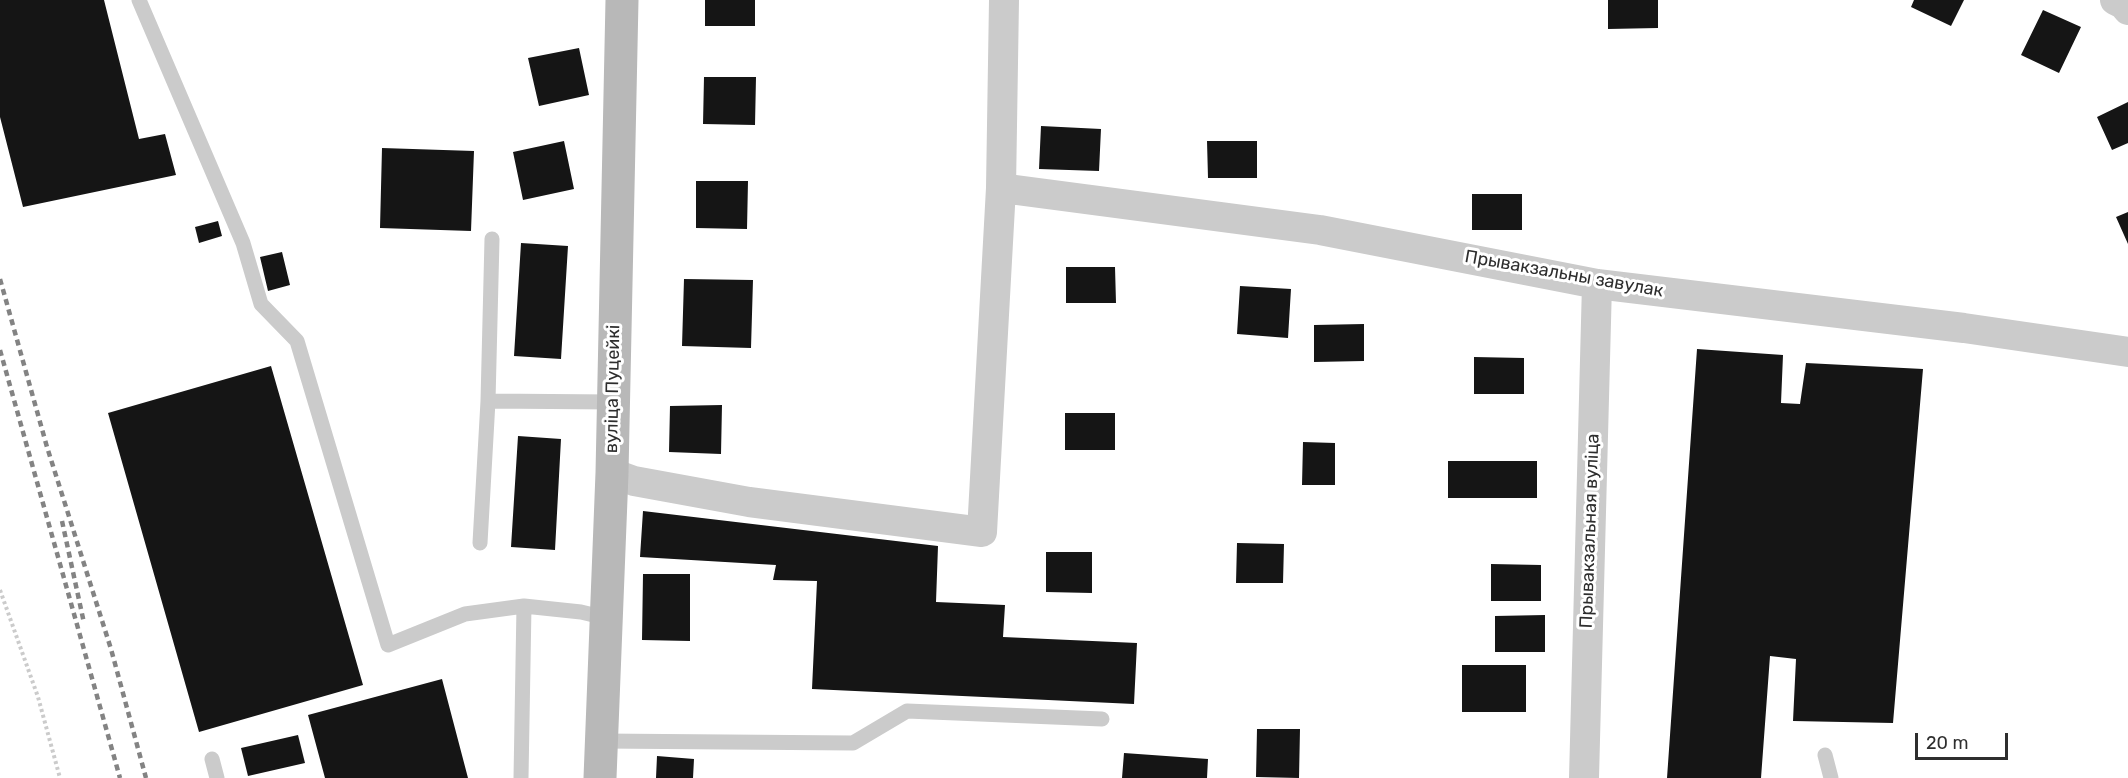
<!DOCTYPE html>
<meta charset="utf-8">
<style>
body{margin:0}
#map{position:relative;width:2128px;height:778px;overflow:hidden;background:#fff;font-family:Rubik,sans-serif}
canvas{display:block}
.scale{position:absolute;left:1915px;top:733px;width:93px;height:27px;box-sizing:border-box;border:3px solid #2e2e2e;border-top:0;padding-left:8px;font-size:18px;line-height:21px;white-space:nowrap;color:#2e2e2e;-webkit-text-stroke:4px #fff;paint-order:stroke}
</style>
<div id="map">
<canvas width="2128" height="778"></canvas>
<div class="scale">20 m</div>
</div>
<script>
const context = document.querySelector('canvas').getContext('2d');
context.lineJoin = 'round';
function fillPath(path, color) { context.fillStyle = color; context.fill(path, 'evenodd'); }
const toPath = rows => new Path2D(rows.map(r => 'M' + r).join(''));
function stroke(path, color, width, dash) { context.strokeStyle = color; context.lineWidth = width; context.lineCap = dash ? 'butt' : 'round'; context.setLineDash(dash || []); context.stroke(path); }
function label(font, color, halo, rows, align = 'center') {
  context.font = font + ' Rubik,sans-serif'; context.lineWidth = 6; context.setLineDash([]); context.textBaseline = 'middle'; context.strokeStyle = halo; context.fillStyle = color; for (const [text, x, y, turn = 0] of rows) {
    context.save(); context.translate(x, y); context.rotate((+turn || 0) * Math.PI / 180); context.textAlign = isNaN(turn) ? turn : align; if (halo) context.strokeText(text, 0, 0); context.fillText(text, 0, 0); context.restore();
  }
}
const building = toPath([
 [0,0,104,0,139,139,165,134,176,175,23,207,0,117],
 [705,0,755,0,755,26,705,26],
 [1608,0,1658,0,1658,28,1608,29],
 [1914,0,1964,0,1951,26,1911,7],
 [2043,10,2081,27,2059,73,2021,55],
 [579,48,589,95,539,106,528,58],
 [704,77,756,77,755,125,703,124],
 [2128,102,2128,143,2112,150,2097,117],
 [1041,126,1101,129,1099,171,1039,169],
 [564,141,574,189,523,200,513,152],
 [1207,141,1257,141,1257,178,1208,178],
 [382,148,474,151,471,231,380,228],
 [696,181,748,181,747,229,696,228],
 [1472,194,1522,194,1522,230,1472,230],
 [2128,212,2128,244,2116,217],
 [218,221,222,236,199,243,195,227],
 [521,243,568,246,561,359,514,356],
 [282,252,290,285,268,291,260,257],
 [1066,267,1115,267,1116,303,1066,303],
 [684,279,753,280,751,348,682,346],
 [1240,286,1291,289,1288,338,1237,334],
 [1364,324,1364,361,1314,362,1314,325],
 [1697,349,1783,355,1781,403,1800,404,1806,363,1923,369,1893,723,1793,721,1796,659,1770,656,1761,778,1667,778],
 [1474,357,1524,358,1524,394,1474,394],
 [271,366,363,685,199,732,108,413],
 [722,405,721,454,669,452,670,406],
 [1065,413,1115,413,1115,450,1065,450],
 [518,436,561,439,555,550,511,547],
 [1303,442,1335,443,1335,485,1302,485],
 [1448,461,1537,461,1537,498,1448,498],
 [643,511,938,546,936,602,1005,605,1003,637,1137,643,1134,704,812,689,817,581,773,580,776,565,640,557],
 [1237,543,1284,544,1283,583,1236,583],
 [1046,552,1092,552,1092,593,1046,592],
 [1491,564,1541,565,1541,601,1491,601],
 [643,574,690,574,690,641,642,640],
 [1545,615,1545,652,1495,652,1495,616],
 [1462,665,1526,665,1526,712,1462,712],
 [442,679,468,778,325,778,308,715],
 [1257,729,1300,729,1299,778,1256,777],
 [298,735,305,763,248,776,241,748],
 [1124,753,1208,759,1207,778,1122,778],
 [657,756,694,759,693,778,656,778]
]);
const path = toPath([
 [0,590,38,697,60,778]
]);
const service = toPath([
 [139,0,243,243,261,304,297,341,388,645,465,614,524,606],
 [488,401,492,239],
 [480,543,488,401,613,402],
 [602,741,853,743,907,711,1102,719],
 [1825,755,1831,778],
 [212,759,217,778],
 [521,778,524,606,581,612,606,618]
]);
const minor = toPath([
 [2115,0,2123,4,2128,10],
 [1001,188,1320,230,1597,284,1964,328,2128,352],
 [612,473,634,481,749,502,982,532,1001,188,1004,0],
 [1584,778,1597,284]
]);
const secondary = toPath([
 [600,778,612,473,622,0]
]);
const rail = toPath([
 [0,279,47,447,111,649,146,778],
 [0,350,120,778],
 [62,521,84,623]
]);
const streetNames = [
 ["Прывакзальны завулак",1564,274,10],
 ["вуліца Пуцейкі",613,389,-89],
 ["Прывакзальная вуліца",1590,531,-88]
];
fillPath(building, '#151515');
stroke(path, '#cbcbcb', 4, [3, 3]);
stroke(service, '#cbcbcb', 15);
stroke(minor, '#cbcbcb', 30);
stroke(secondary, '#b8b8b8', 33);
stroke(rail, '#838383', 4.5, [6, 4.5]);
label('18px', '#2e2e2e', '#fff', streetNames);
</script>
